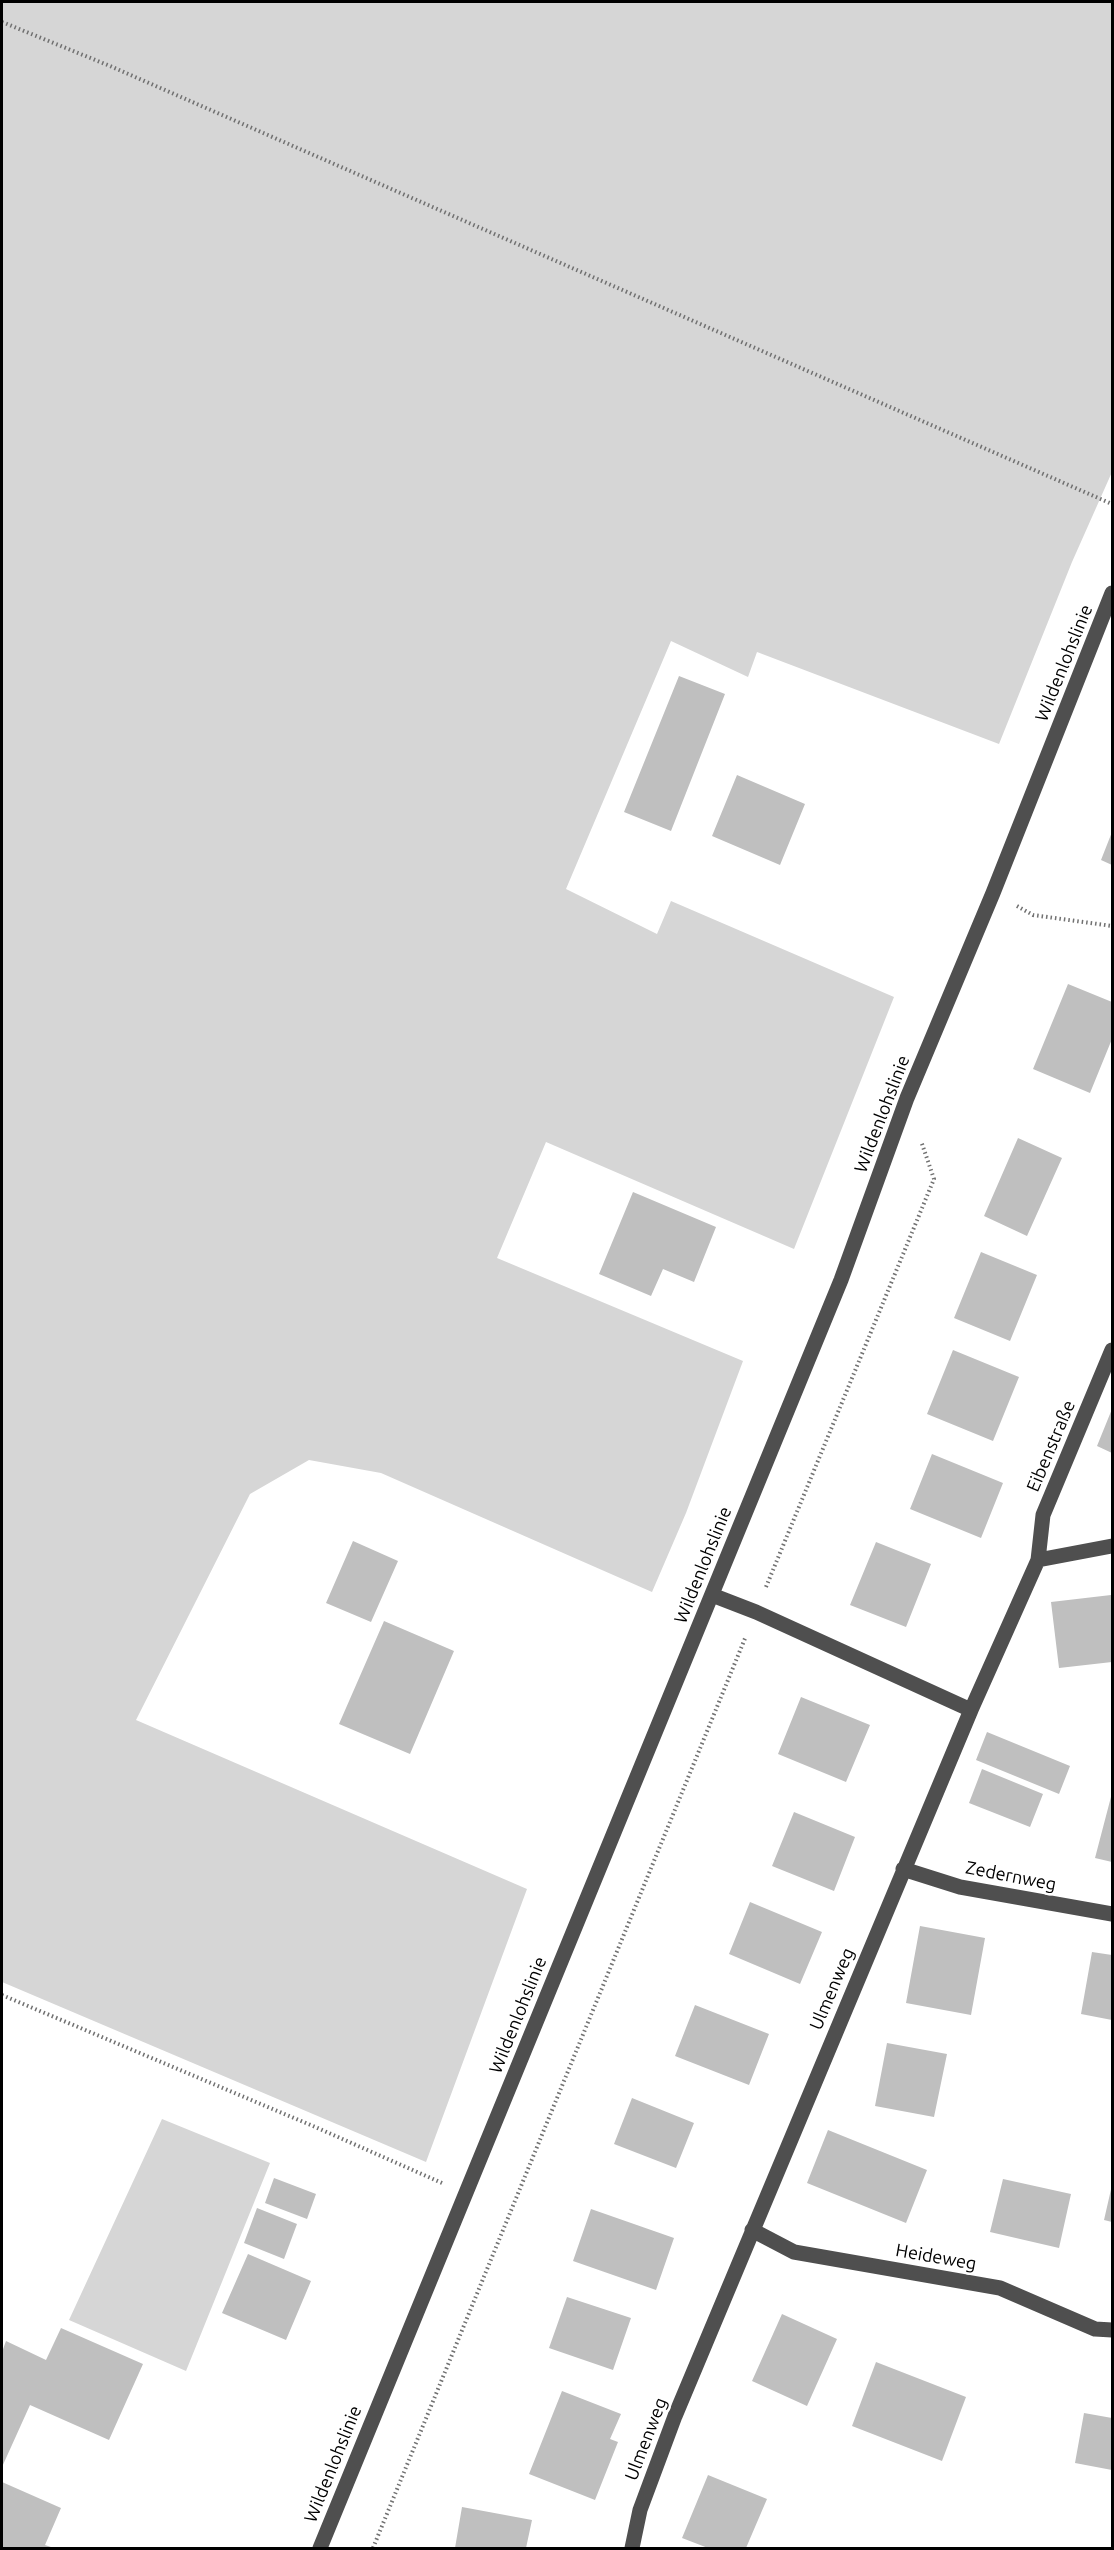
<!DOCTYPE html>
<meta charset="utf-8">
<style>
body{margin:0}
#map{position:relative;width:1114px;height:2550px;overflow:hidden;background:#fff;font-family:Ubuntu,sans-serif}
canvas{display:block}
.frame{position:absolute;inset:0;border:3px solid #000;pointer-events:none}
</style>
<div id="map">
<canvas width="1114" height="2550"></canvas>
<div class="frame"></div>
</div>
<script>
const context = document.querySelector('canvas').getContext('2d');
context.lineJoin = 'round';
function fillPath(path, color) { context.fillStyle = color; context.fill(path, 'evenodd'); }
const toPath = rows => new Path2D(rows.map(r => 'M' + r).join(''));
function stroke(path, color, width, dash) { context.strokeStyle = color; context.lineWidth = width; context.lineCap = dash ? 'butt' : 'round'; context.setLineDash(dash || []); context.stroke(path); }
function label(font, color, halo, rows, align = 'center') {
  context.font = font + ' Ubuntu,sans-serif'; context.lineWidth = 5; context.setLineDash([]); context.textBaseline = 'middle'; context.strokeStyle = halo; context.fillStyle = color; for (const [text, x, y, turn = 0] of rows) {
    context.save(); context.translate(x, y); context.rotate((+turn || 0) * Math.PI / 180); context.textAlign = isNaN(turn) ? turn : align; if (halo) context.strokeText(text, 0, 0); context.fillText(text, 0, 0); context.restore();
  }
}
const green = toPath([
 [2,2,1112,2,1112,472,1072,562,999,744,757,652,748,677,671,641,566,889,657,934,671,901,894,997,794,1249,546,1142,497,1258,743,1361,686,1513,652,1592,381,1473,309,1460,250,1494,136,1720,527,1889,426,2162,2,1982],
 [162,2119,270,2163,186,2371,69,2320]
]);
const building = toPath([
 [679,676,725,694,671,831,624,812],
 [737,775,805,804,780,865,712,836],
 [1112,832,1112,865,1101,860],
 [1068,984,1112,1002,1112,1039,1090,1093,1033,1069],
 [1018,1138,1062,1158,1027,1236,984,1216],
 [633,1192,716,1227,694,1282,663,1269,651,1296,599,1274],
 [981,1252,1037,1275,1010,1341,954,1318],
 [953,1350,1019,1377,993,1441,927,1414],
 [1112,1409,1112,1453,1097,1446],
 [932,1454,1003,1483,981,1538,910,1509],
 [353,1541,398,1561,371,1622,326,1603],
 [876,1542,931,1564,906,1627,850,1605],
 [1111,1595,1112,1662,1059,1668,1051,1602],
 [384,1621,454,1651,410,1754,339,1724],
 [801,1697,870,1725,846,1782,778,1754],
 [987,1732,1070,1766,1059,1794,976,1760],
 [982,1769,1043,1794,1030,1827,969,1803],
 [1112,1793,1112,1862,1095,1858],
 [794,1812,855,1837,834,1891,772,1866],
 [750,1902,822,1932,800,1984,729,1954],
 [920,1926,985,1938,971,2015,906,2003],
 [1092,1952,1112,1955,1112,2020,1081,2014],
 [695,2005,769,2034,749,2085,675,2056],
 [887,2043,947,2054,934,2117,875,2106],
 [632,2098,694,2123,676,2168,614,2144],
 [828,2130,927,2170,906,2223,807,2183],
 [274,2178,316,2194,307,2219,265,2203],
 [1003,2179,1071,2194,1059,2248,990,2232],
 [1112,2185,1112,2222,1104,2220],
 [257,2208,297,2224,284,2259,244,2243],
 [591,2209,674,2238,656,2290,573,2261],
 [248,2254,311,2281,286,2340,222,2313],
 [567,2297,631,2318,613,2370,549,2348],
 [782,2314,837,2339,807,2406,752,2381],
 [61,2328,143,2364,109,2440,30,2405,2,2467,2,2352,6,2341,46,2360],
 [876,2362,966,2397,942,2461,852,2426],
 [562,2391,621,2414,610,2439,618,2442,595,2500,529,2474],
 [1084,2413,1112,2418,1112,2470,1075,2463],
 [708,2475,767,2499,746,2548,708,2548,682,2538],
 [2,2482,61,2508,45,2545,54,2548,2,2548],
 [462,2507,532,2520,526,2548,455,2548]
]);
const path = toPath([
 [2,22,110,66,1112,504],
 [1017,906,1033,915,1112,926],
 [766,1587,934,1179,921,1141],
 [2,1995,313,2126,442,2183],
 [373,2548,746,1636]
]);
const minor = toPath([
 [1038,1560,1043,1515,1112,1350],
 [971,1710,1038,1560,1112,1546],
 [903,1869,960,1887,1112,1914],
 [752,2230,794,2252,1000,2288,1095,2329,1112,2330],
 [320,2548,841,1280,907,1098,993,893,1112,593],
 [632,2548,640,2510,675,2416,971,1710,756,1612,712,1595]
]);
const streetNames = [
 ["Wildenlohslinie",1064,663,-68],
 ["Wildenlohslinie",882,1114,-69],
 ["Eibenstraße",1051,1446,-67],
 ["Wildenlohslinie",703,1565,-68],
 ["Zedernweg",1011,1876,11],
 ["Ulmenweg",832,1989,-67],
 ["Wildenlohslinie",518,2015,-68],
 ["Heideweg",936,2257,10],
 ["Ulmenweg",646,2439,-69],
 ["Wildenlohslinie",333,2464,-68]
];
fillPath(green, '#d6d6d6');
fillPath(building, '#bfbfbf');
stroke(path, '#717171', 4, [1.5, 3]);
stroke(minor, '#4f4f4f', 15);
label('18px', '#000', '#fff', streetNames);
</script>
